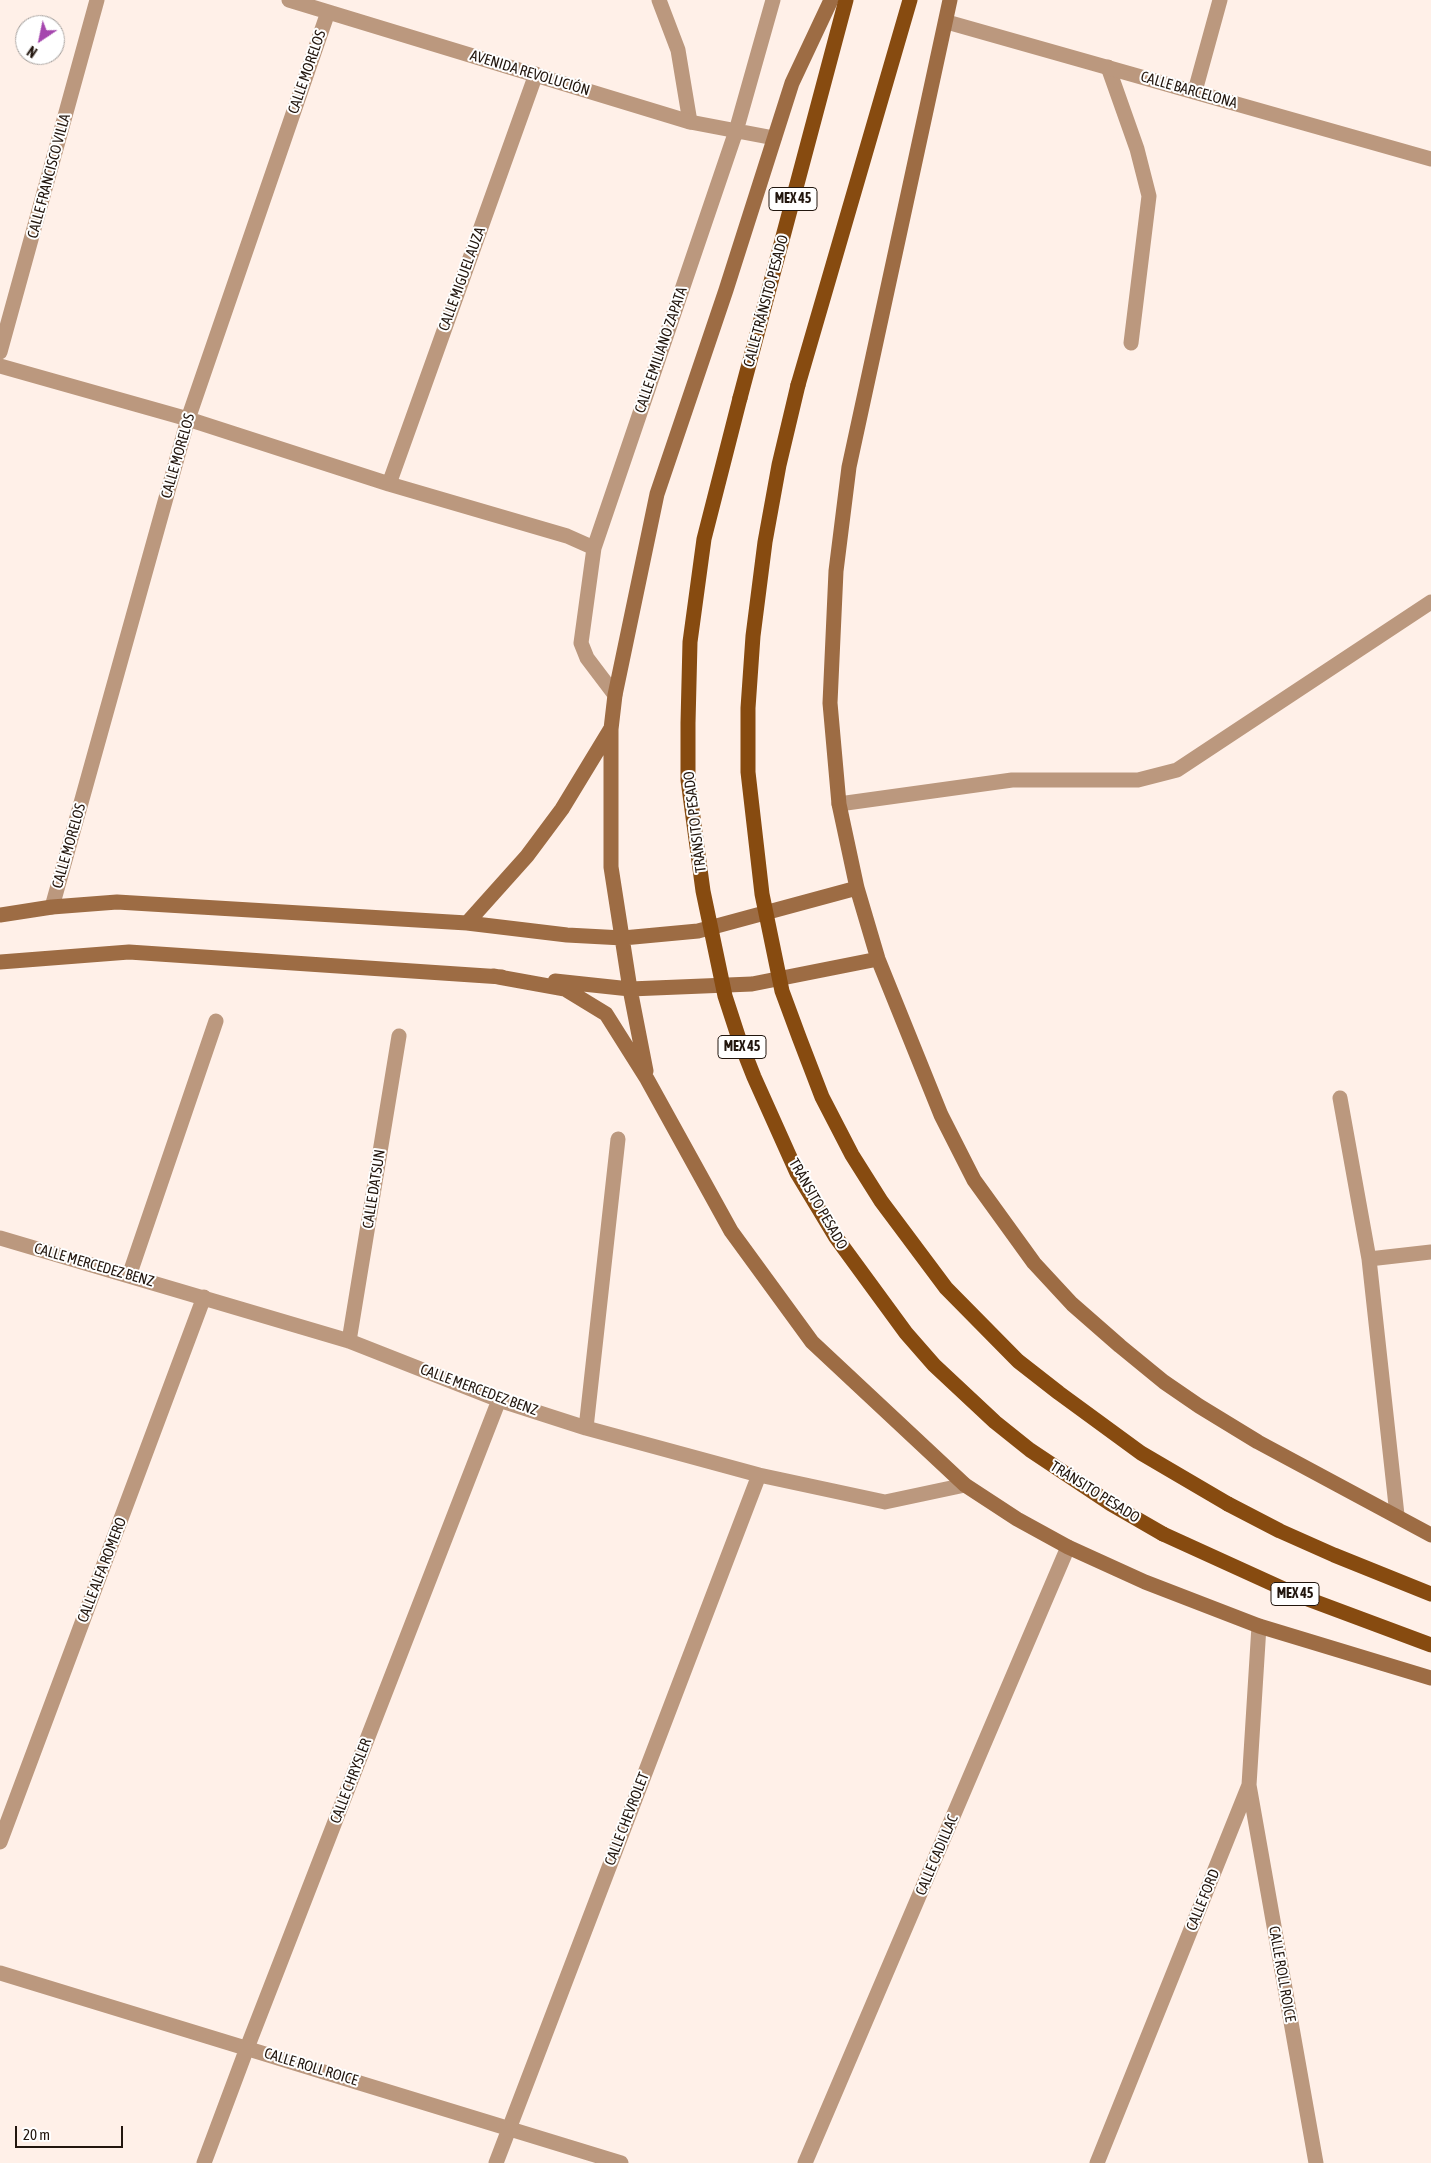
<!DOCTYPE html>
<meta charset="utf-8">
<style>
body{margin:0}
#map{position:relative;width:1431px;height:2163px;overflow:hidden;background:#fff0e8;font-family:"Asap Condensed",sans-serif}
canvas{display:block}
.north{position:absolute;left:15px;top:15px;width:50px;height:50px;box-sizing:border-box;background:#fff;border:1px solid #a7a29f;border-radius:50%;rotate:214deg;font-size:14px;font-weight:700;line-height:20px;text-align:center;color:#22160e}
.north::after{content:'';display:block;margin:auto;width:18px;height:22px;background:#a546ae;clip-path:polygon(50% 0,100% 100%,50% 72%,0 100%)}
.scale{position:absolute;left:15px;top:2126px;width:108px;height:22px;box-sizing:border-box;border:2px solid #22160e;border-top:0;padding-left:6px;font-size:15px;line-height:18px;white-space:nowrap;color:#22160e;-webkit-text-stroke:4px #fff;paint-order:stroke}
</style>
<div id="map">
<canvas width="1431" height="2163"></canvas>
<div class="north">N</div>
<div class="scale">20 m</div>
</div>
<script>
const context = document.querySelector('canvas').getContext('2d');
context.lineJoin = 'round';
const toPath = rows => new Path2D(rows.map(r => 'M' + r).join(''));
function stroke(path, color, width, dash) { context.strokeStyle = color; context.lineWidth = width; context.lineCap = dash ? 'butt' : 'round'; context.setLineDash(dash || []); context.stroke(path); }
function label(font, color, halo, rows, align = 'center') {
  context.font = font + ' "Asap Condensed",sans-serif'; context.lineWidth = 4; context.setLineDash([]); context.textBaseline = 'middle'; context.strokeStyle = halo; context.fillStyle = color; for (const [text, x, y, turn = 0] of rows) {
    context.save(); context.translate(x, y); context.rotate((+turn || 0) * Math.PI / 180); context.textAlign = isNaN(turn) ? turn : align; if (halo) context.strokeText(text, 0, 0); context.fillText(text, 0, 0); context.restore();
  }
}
const lane = toPath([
 [659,0,678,50,690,122],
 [1108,67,1137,149,1149,196,1131,343],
 [1340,1098,1369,1259,1397,1515],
 [1369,1259,1431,1252]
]);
const street = toPath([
 [289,0,690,122,774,138],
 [947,22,1431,159],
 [1195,91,1220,0],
 [0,352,97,0],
 [0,366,188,419,389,484,567,536,594,548],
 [389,484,536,74],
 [615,695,587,658,581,643,594,548,736,131,773,0],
 [839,804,1012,780,1138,780,1177,770,1431,602],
 [52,907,188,419,328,12],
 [0,1238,349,1341,499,1400,586,1428,759,1475,885,1502,965,1485],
 [129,1276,216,1021],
 [349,1341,399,1036],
 [586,1428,618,1139],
 [1249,1785,1316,2163],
 [0,1842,204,1297],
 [0,1973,621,2163],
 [204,2163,247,2048,499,1400],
 [496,2163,759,1475],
 [805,2163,1068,1547],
 [1097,2163,1249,1785,1259,1626]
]);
const secondary = toPath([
 [950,0,849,467,836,571,830,703,839,804,857,888,878,959,941,1115,974,1180,1034,1263,1072,1304,1120,1346,1164,1382,1199,1406,1258,1442,1431,1535],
 [0,915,52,907,117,902,467,923,567,935,623,938,698,931,857,888],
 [467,923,527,856,562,809,610,730],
 [0,962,129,952,502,977],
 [493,976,565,989,606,1014,647,1079,731,1231,812,1342,965,1485,1017,1519,1068,1547,1145,1582,1259,1626,1431,1678],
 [555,981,630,989,752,984,878,959],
 [646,1071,630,989,611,867,611,729,615,695,657,494,726,290,792,83,831,0]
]);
const primary = toPath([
 [798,385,910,0],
 [740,398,846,0],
 [1228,1504,1280,1531,1334,1555,1431,1594],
 [1163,1534,1297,1595,1431,1645]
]);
const primaryBridge = toPath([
 [798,385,779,465,765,542,753,636,748,708,748,772,762,894,782,991,799,1037,822,1097,852,1155,881,1201,946,1288,1018,1361,1059,1393,1141,1453,1228,1504],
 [740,398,704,539,690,642,688,723,688,780,703,891,725,996,739,1039,754,1077,797,1173,835,1236,906,1333,934,1365,995,1422,1030,1450,1111,1504,1163,1534]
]);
const shields = [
 [793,199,48],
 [742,1047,48],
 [1295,1594,48]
];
const shieldNames = [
 ["MEX 45",793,199],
 ["MEX 45",742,1047],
 ["MEX 45",1295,1594]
];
const streetNames = [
 ["CALLE MORELOS",307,72,-71],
 ["AVENIDA REVOLUCIÓN",530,73,17],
 ["CALLE BARCELONA",1189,90,16],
 ["CALLE FRANCISCO VILLA",49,176,-75],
 ["CALLE MIGUEL AUZA",462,279,-70],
 ["CALLE TRÁNSITO PESADO",766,301,-75],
 ["CALLE EMILIANO ZAPATA",661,350,-71],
 ["CALLE MORELOS",178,456,-74],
 ["TRÁNSITO PESADO",695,822,-97],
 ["CALLE MORELOS",69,846,-74],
 ["CALLE DATSUN",374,1189,-81],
 ["TRÁNSITO PESADO",818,1204,60],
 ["CALLE MERCEDEZ BENZ",94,1265,16],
 ["CALLE MERCEDEZ BENZ",479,1390,20],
 ["TRÁNSITO PESADO",1095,1492,32],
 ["CALLE ALFA ROMERO",102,1570,-69],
 ["CALLE CHRYSLER",351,1781,-69],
 ["CALLE CHEVROLET",627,1819,-69],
 ["CALLE CADILLAC",937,1855,-67],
 ["CALLE FORD",1203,1900,-68],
 ["CALLE ROLL ROICE",1282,1974,80],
 ["CALLE ROLL ROICE",311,2067,17]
];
stroke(lane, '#bb987e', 15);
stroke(street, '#bb987e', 15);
stroke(secondary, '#9d6c44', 15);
stroke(primary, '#874b10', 15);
stroke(primaryBridge, '#874b10', 15);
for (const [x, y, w] of shields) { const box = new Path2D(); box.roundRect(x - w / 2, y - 11.5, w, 23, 4); context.fillStyle = '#fff'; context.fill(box); stroke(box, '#22160e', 1); }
label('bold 14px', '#22160e', null, shieldNames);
label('15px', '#22160e', '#fff', streetNames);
</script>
